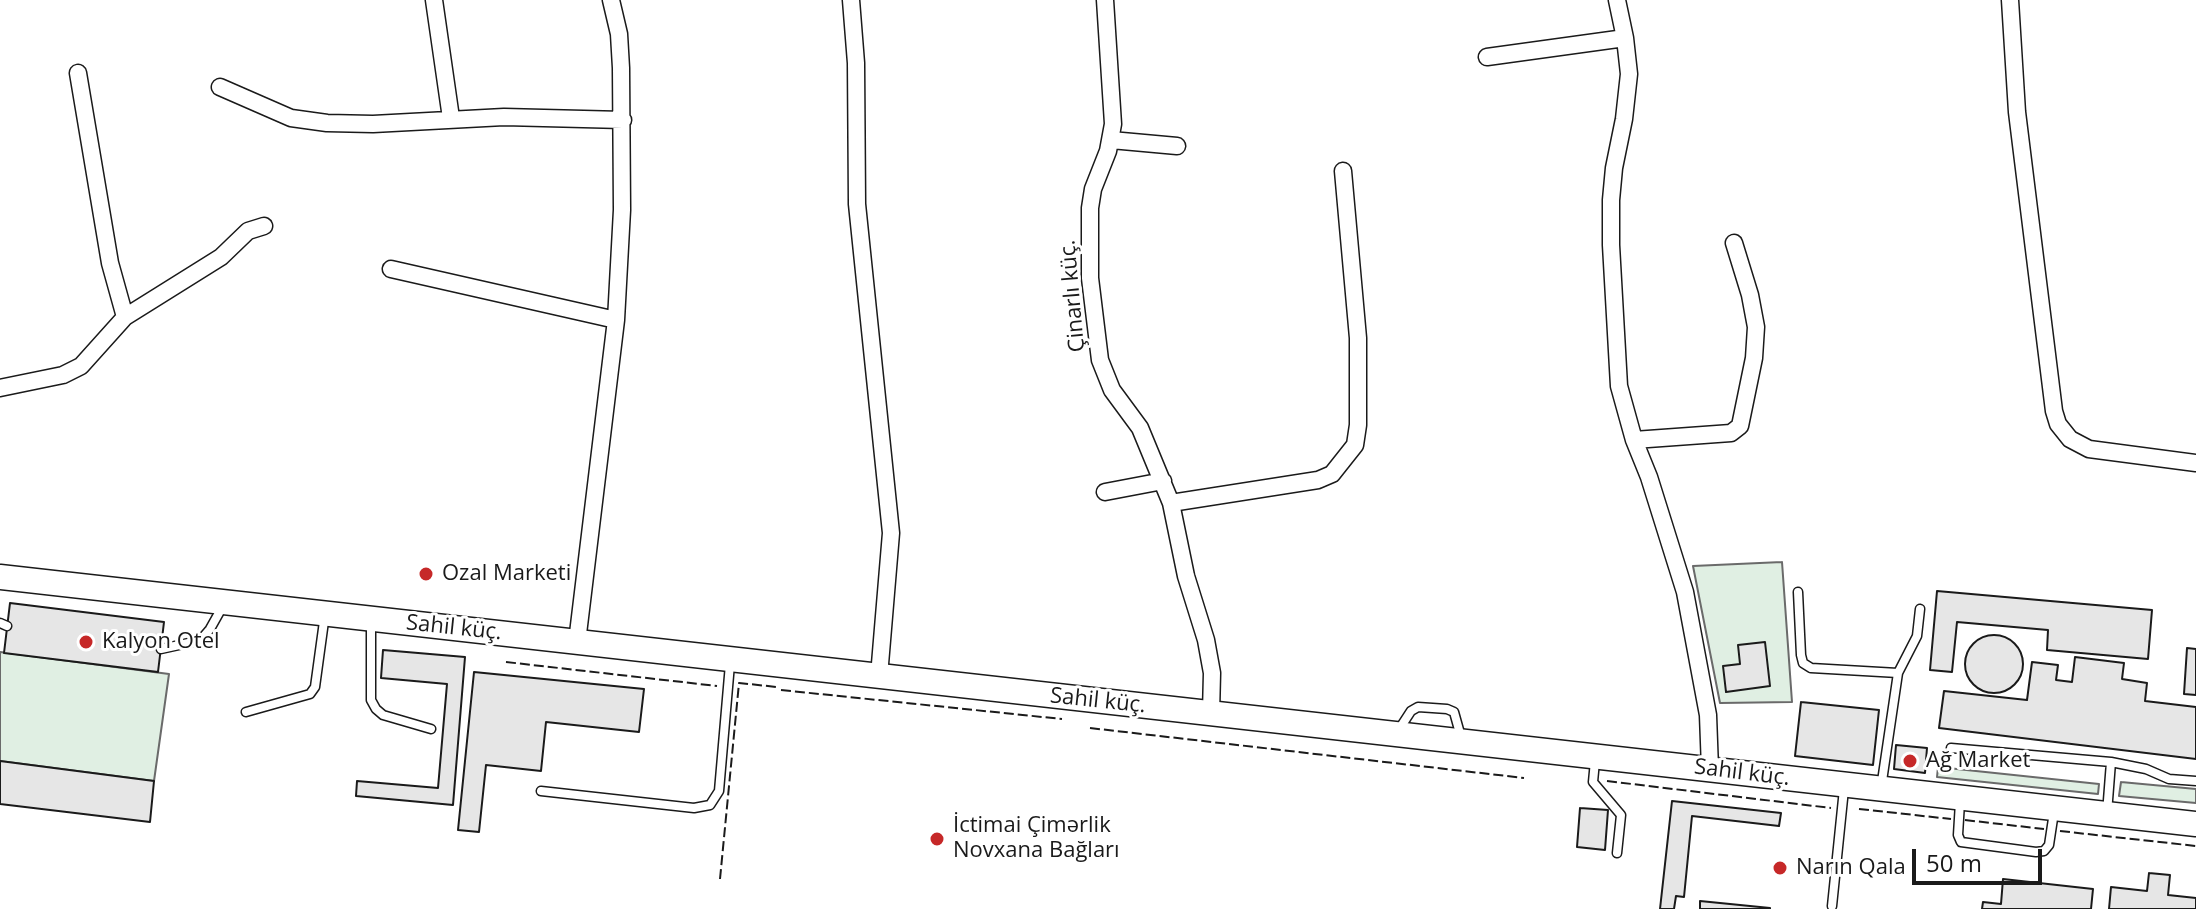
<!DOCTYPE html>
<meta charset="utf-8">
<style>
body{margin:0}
#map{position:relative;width:2196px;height:909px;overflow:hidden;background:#fff;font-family:"Open Sans",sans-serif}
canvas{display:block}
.scale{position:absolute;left:1912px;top:849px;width:130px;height:36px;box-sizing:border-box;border:4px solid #1a1a1a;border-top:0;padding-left:10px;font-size:24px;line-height:28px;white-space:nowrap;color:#1a1a1a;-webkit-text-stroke:6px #fff;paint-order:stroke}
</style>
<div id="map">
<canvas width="2196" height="909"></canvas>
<div class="scale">50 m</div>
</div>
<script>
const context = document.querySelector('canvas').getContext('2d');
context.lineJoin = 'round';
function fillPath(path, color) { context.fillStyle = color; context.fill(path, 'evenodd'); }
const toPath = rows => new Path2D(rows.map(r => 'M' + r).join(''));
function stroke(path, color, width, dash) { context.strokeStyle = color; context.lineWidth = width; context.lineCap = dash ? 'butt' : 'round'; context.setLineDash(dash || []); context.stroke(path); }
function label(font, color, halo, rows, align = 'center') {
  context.font = font + ' "Open Sans",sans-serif'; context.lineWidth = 6; context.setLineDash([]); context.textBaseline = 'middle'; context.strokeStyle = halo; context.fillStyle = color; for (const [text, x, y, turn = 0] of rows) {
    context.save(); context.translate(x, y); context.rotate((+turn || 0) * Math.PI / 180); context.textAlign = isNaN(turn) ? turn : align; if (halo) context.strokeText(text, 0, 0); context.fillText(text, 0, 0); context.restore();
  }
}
const green = toPath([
 [1782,562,1792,702,1720,703,1693,566,1782,562],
 [0,652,169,674,154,781,0,761,0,652],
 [1938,767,2099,784,2098,794,1937,777,1938,767],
 [2121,782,2196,789,2196,803,2119,796,2121,782]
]);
const building = toPath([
 [1937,591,2152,610,2148,659,2047,650,2048,630,1957,622,1952,672,1930,670,1937,591],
 [10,603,164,622,158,672,4,653,10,603],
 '1965 664a29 29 0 1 1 58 0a29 29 0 1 1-58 0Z',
 [1765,642,1770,686,1726,692,1723,666,1740,664,1738,645,1765,642],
 [2187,648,2196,649,2196,695,2184,694,2187,648],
 [383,650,465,657,453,805,356,796,357,781,438,788,447,684,381,678,383,650],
 [2075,657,2124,663,2122,679,2147,683,2145,701,2196,707,2196,759,1939,728,1944,691,2027,700,2032,662,2058,665,2056,680,2072,682,2075,657],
 [474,672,644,689,639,732,546,722,541,771,486,765,479,832,458,830,474,672],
 [1801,702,1879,710,1873,765,1795,756,1801,702],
 [1896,745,1927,748,1925,773,1894,769,1896,745],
 [0,761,154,781,150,822,0,804,0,761],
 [1672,801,1781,813,1779,826,1692,816,1684,897,1676,896,1674,909,1660,909,1672,801],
 [1580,808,1608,810,1605,850,1577,847,1580,808],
 [2149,873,2170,875,2168,895,2196,898,2196,909,2109,909,2111,887,2147,891,2149,873],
 [2003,879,2093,889,2091,909,1982,909,1983,902,2001,904,2003,879],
 [1700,901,1770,908,1770,909,1700,909,1700,901]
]);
const lane = toPath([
 [1798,592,1801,655,1803,663,1811,668,1898,673,1881,788],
 [0,623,7,626],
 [371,624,371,700,376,709,383,715,431,729],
 [161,649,193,642,204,636,210,629,224,604],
 [1898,673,1917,636,1920,609],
 [246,712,310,694,315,687,325,614],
 [1398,731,1411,711,1418,707,1447,709,1454,712,1461,737],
 [1951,748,2111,762,2107,813],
 [1595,761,1593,782,1621,815,1617,853],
 [2111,762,2146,769,2169,779,2196,781],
 [541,791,694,808,710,805,719,791,730,664],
 [1960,802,1958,835,1961,842,2036,852,2044,851,2049,845,2054,812],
 [1832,906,1844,789]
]);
const street = toPath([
 [434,0,451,118],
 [851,0,856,63,857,204,891,533,879,676],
 [1105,0,1113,124,1108,151,1093,189,1090,208,1090,278,1100,360,1112,390,1140,428,1171,503,1186,576,1206,640,1212,673,1211,713],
 [1617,0,1625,38,1629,74,1624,119,1614,168,1611,200,1611,245,1619,386,1634,440,1649,477,1685,592,1708,715,1710,769],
 [2010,0,2017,112,2054,411,2058,424,2070,439,2089,449,2196,463],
 [1487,57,1625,38],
 [78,73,110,263,125,317],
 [220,87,291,118,327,123,373,124,504,117,623,120],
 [1111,140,1177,146],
 [391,269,616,320],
 [0,388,63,375,81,366,125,317,221,257,248,231,264,226],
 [1634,440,1731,433,1740,426,1754,358,1756,327,1750,295,1734,243],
 [1105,492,1163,481],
 [1171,503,1318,480,1332,474,1355,445,1358,425,1358,338,1343,171],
 [577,642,616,320,622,210,621,68,619,34,611,0]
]);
const primary = toPath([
 [0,577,2196,824]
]);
const fence = toPath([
 [506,662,717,686],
 [781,690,1062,719],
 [1090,728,1524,778],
 [1607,781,1831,808],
 [1859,809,1951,819],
 [1965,820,2044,829],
 [2060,831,2196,846],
 [720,879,739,683,777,687]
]);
const markers = [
 [426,574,8,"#c62828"],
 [86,642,8,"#c62828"],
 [1910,761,8,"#c62828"],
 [937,839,8,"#c62828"],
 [1780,868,8,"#c62828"]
];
const streetNames = [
 ["Çinarlı küç.",1073,296,-95],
 ["Sahil küç.",454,628,6],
 ["Sahil küç.",1098,701,6],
 ["Sahil küç.",1742,773,7]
];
const poiNames = [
 ["Ozal Marketi",442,574],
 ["Kalyon Otel",102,642],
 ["Ağ Market",1926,761],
 ["İctimai Çimərlik",953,826],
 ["Novxana Bağları",953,851],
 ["Narın Qala",1796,868]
];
fillPath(green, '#e0efe3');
stroke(green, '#6a6a6a', 2);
fillPath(building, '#e6e6e6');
stroke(building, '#1a1a1a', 2);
stroke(lane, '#1a1a1a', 11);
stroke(street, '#1a1a1a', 19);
stroke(primary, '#1a1a1a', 27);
stroke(lane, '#fff', 8);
stroke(street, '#fff', 16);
stroke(primary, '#fff', 24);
stroke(fence, '#1a1a1a', 2, [10, 4]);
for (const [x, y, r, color] of markers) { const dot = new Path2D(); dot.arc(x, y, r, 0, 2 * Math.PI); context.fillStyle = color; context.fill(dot); stroke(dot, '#fff', 3); }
label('22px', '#1a1a1a', '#fff', streetNames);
label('22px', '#1a1a1a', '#fff', poiNames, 'left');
</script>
